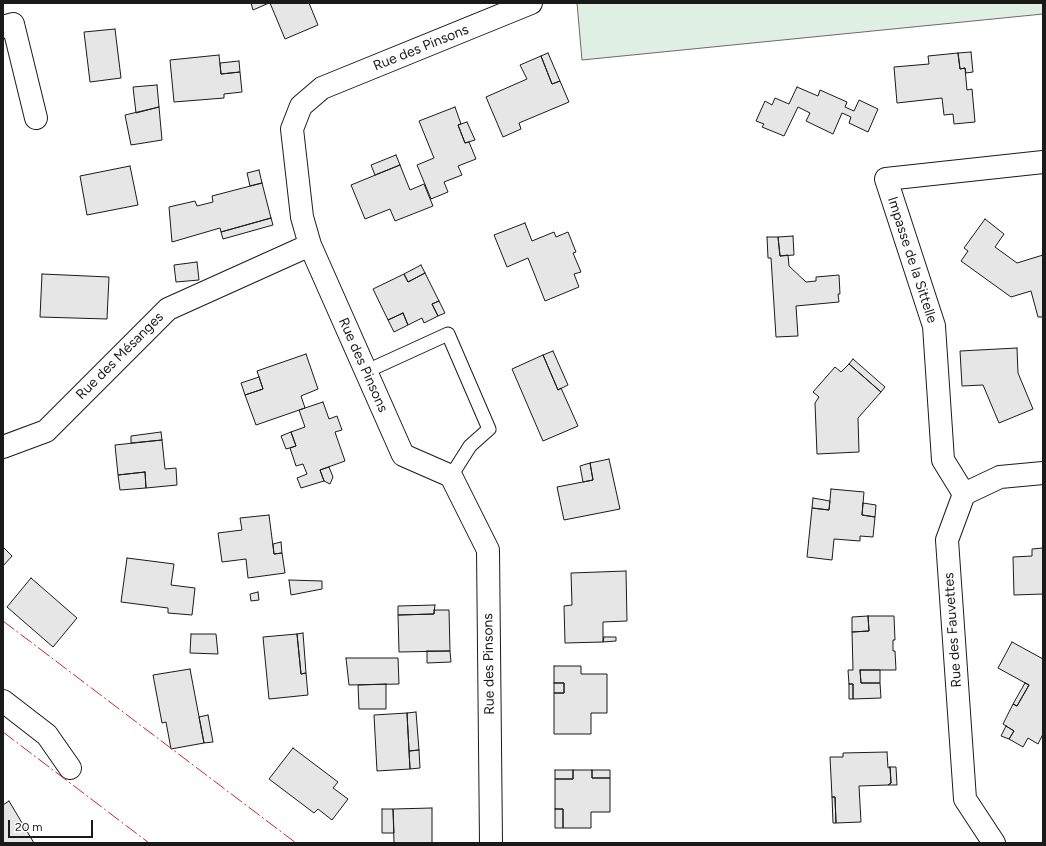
<!DOCTYPE html>
<meta charset="utf-8">
<style>
body{margin:0}
#map{position:relative;width:1046px;height:846px;overflow:hidden;background:#fff;font-family:Figtree,sans-serif}
canvas{display:block}
.frame{position:absolute;inset:0;border:4px solid #1a1a1a;pointer-events:none}
.scale{position:absolute;left:8px;top:820px;width:85px;height:18px;box-sizing:border-box;border:2px solid #1a1a1a;border-top:0;padding-left:5px;font-size:12px;line-height:14px;white-space:nowrap;color:#1a1a1a;-webkit-text-stroke:3px #fff;paint-order:stroke}
</style>
<div id="map">
<canvas width="1046" height="846"></canvas>
<div class="frame"></div>
<div class="scale">20 m</div>
</div>
<script>
const context = document.querySelector('canvas').getContext('2d');
context.lineJoin = 'round';
function fillPath(path, color) { context.fillStyle = color; context.fill(path, 'evenodd'); }
const toPath = rows => new Path2D(rows.map(r => 'M' + r).join(''));
function stroke(path, color, width, dash) { context.strokeStyle = color; context.lineWidth = width; context.lineCap = dash ? 'butt' : 'round'; context.setLineDash(dash || []); context.stroke(path); }
function label(font, color, halo, rows, align = 'center') {
  context.font = font + ' Figtree,sans-serif'; context.lineWidth = 3; context.setLineDash([]); context.textBaseline = 'middle'; context.strokeStyle = halo; context.fillStyle = color; for (const [text, x, y, turn = 0] of rows) {
    context.save(); context.translate(x, y); context.rotate((+turn || 0) * Math.PI / 180); context.textAlign = isNaN(turn) ? turn : align; if (halo) context.strokeText(text, 0, 0); context.fillText(text, 0, 0); context.restore();
  }
}
const green = toPath([
 [577,3,1043,3,1043,14,582,60,577,3]
]);
const building = toPath([
 [251,3,269,3,253,10,251,3],
 [270,3,309,3,318,25,285,39,270,3],
 [115,29,121,78,90,82,84,32,115,29],
 [971,52,973,72,966,73,965,68,960,69,958,53,971,52],
 [548,53,560,81,552,84,541,56,548,53],
 [958,53,960,69,965,68,967,90,972,89,975,122,954,124,953,114,944,115,942,98,897,103,894,67,929,64,928,56,958,53],
 [219,55,221,74,240,72,242,92,224,94,224,98,174,102,170,60,219,55],
 [541,56,552,84,560,81,569,102,519,123,521,129,503,137,486,97,527,79,520,65,541,56],
 [239,61,240,72,221,74,220,63,239,61],
 [157,85,159,107,136,113,133,87,157,85],
 [797,87,818,96,820,90,847,102,845,107,854,111,859,100,878,109,868,132,849,123,851,117,842,113,833,134,806,121,810,113,798,107,784,136,762,127,764,124,756,121,765,101,772,105,775,98,789,104,797,87],
 [159,107,162,140,131,145,125,115,159,107],
 [455,107,461,124,458,125,465,143,469,142,476,159,458,166,462,175,444,182,448,192,431,199,417,165,434,158,419,121,455,107],
 [467,122,475,140,465,143,458,125,467,122],
 [396,155,400,165,375,175,371,165,396,155],
 [400,165,410,190,424,184,433,206,395,221,390,209,365,219,351,185,400,165],
 [130,166,138,205,87,215,80,176,130,166],
 [259,170,262,183,250,186,247,173,259,170],
 [262,183,271,218,221,232,220,228,172,242,169,207,195,201,197,206,213,202,212,196,262,183],
 [271,218,273,225,223,239,221,232,271,218],
 [985,219,1004,234,995,247,1017,263,1043,255,1043,317,1038,317,1031,291,1011,297,961,261,968,251,964,248,985,219],
 [525,223,532,241,554,232,556,237,568,232,576,252,573,253,581,272,574,274,579,287,545,301,528,258,507,267,494,235,525,223],
 [793,236,794,255,780,256,778,237,793,236],
 [767,237,778,237,780,256,788,255,789,266,806,282,816,281,816,277,839,275,840,294,838,294,839,302,796,306,798,336,776,337,771,258,768,258,767,237],
 [197,262,199,280,176,282,174,265,197,262],
 [421,265,425,273,408,282,404,274,421,265],
 [425,273,439,301,432,304,438,316,424,323,422,318,408,325,403,313,388,320,373,289,404,274,408,282,425,273],
 [42,274,109,277,107,319,40,317,42,274],
 [439,301,445,313,438,316,432,304,439,301],
 [403,313,408,325,394,332,388,320,403,313],
 [1017,348,1018,373,1033,409,999,423,983,385,962,386,960,351,1017,348],
 [553,351,568,385,558,390,543,355,553,351],
 [306,354,318,389,301,396,305,408,256,425,245,395,263,389,257,371,306,354],
 [543,355,558,390,561,388,578,426,543,441,512,369,543,355],
 [853,359,885,387,881,392,849,364,853,359],
 [849,364,881,392,858,418,859,452,817,454,815,403,819,397,813,392,835,367,841,372,849,364],
 [259,377,263,389,245,395,241,383,259,377],
 [323,402,329,419,337,416,342,430,335,432,345,461,320,470,324,481,301,488,297,478,307,474,303,464,296,466,290,448,296,446,291,432,305,427,299,410,323,402],
 [161,432,162,440,131,443,131,436,161,432],
 [291,432,296,446,286,449,281,436,291,432],
 [162,440,165,469,176,468,177,485,146,488,145,472,118,475,115,445,162,440],
 [609,459,620,509,564,520,557,487,593,480,590,463,609,459],
 [590,463,593,480,583,482,580,466,590,463],
 [329,467,333,477,330,484,324,481,320,470,329,467],
 [145,472,146,488,120,490,118,475,145,472],
 [831,489,864,492,862,515,875,517,873,537,860,536,860,541,834,539,832,560,807,557,812,508,829,510,831,489],
 [813,498,830,501,829,510,812,508,813,498],
 [863,503,876,505,875,517,862,515,863,503],
 [269,515,274,554,282,553,285,573,248,578,246,559,222,562,218,533,242,530,240,518,269,515],
 [281,542,282,553,274,554,273,544,281,542],
 [3,547,12,556,3,566,3,547],
 [1043,548,1043,594,1014,595,1013,557,1032,556,1032,549,1043,548],
 [127,558,174,564,171,585,195,588,192,615,168,613,168,608,121,602,127,558],
 [626,571,627,621,603,622,603,642,565,643,564,606,572,605,571,573,626,571],
 [31,578,77,618,53,647,7,607,31,578],
 [289,580,322,581,322,589,291,595,289,580],
 [258,592,259,600,251,601,250,594,258,592],
 [435,605,434,614,398,615,398,606,435,605],
 [434,610,449,610,450,651,399,652,398,615,434,614,434,610],
 [868,616,894,616,895,640,893,640,893,651,895,651,896,670,860,670,861,683,880,683,881,698,853,699,853,684,849,684,848,670,853,670,852,632,869,631,868,616],
 [868,616,869,631,852,632,852,617,868,616],
 [303,633,306,673,301,674,297,634,303,633],
 [191,634,216,634,218,654,190,653,191,634],
 [297,634,301,674,306,673,308,695,269,699,263,637,297,634],
 [604,637,616,637,616,641,603,642,604,637],
 [1012,642,1043,659,1043,734,1038,744,1028,738,1023,747,1009,739,1014,731,1003,724,1013,704,1017,706,1029,685,998,668,1012,642],
 [427,651,450,651,451,662,427,663,427,651],
 [346,658,398,658,399,684,349,685,346,658],
 [554,666,581,666,581,674,607,674,607,713,591,713,591,734,554,734,554,693,564,693,564,683,554,683,554,666],
 [190,669,204,743,171,749,166,722,162,723,153,675,190,669],
 [860,670,880,670,880,683,861,683,860,670],
 [554,683,564,683,564,693,554,693,554,683],
 [1025,683,1029,685,1017,706,1013,704,1025,683],
 [386,684,386,709,359,709,358,685,386,684],
 [849,684,853,684,853,699,849,699,849,684],
 [416,712,419,750,409,751,407,713,416,712],
 [407,713,410,769,377,771,374,715,407,713],
 [208,715,213,742,204,743,199,717,208,715],
 [1006,726,1014,731,1009,739,1001,736,1006,726],
 [293,748,338,782,333,788,348,799,332,820,318,809,314,813,269,779,293,748],
 [419,750,420,768,410,769,409,751,419,750],
 [887,752,888,768,890,767,891,783,888,785,859,786,861,822,836,823,835,797,832,797,830,757,843,757,843,753,887,752],
 [890,767,896,767,897,785,888,785,891,783,890,767],
 [555,770,573,770,573,779,555,779,555,770],
 [573,770,592,770,592,778,610,778,610,812,591,812,591,828,563,828,563,809,555,809,555,779,573,779,573,770],
 [592,770,610,770,610,778,592,778,592,770],
 [832,797,835,797,836,823,833,823,832,797],
 [9,801,34,843,3,843,3,805,9,801],
 [432,808,432,843,394,843,393,809,432,808],
 [382,809,393,809,394,833,382,833,382,809],
 [555,809,563,809,563,828,555,828,555,809]
]);
const service = toPath([
 [367,371,448,334,489,429,470,446,451,476]
]);
const minor = toPath([
 [3,27,13,24,36,118],
 [3,447,46,431,168,309,310,245],
 [964,494,943,460,934,326,886,179,1043,162],
 [3,701,47,735,70,768],
 [491,843,488,550,451,476,403,455,310,245,302,217,292,129,301,106,322,88,531,3],
 [994,843,965,799,947,540,964,494,1000,477,1043,473]
]);
const power = toPath([
 [3,621,296,843],
 [3,732,149,843]
]);
const streetNames = [
 ["Rue des Pinsons",421,48,-22],
 ["Impasse de la Sittelle",912,260,72],
 ["Rue des Mésanges",120,356,-45],
 ["Rue des Pinsons",363,365,66],
 ["Rue des Fauvettes",953,630,-94],
 ["Rue des Pinsons",489,664,-91]
];
fillPath(green, '#e0efe3');
stroke(green, '#6a6a6a', 1);
fillPath(building, '#e6e6e6');
stroke(building, '#1a1a1a', 1);
stroke(service, '#1a1a1a', 15);
stroke(minor, '#1a1a1a', 24);
stroke(service, '#fff', 13);
stroke(minor, '#fff', 22);
stroke(power, '#c62828', 1, [14, 3, 2, 3]);
label('14px', '#1a1a1a', '#fff', streetNames);
</script>
